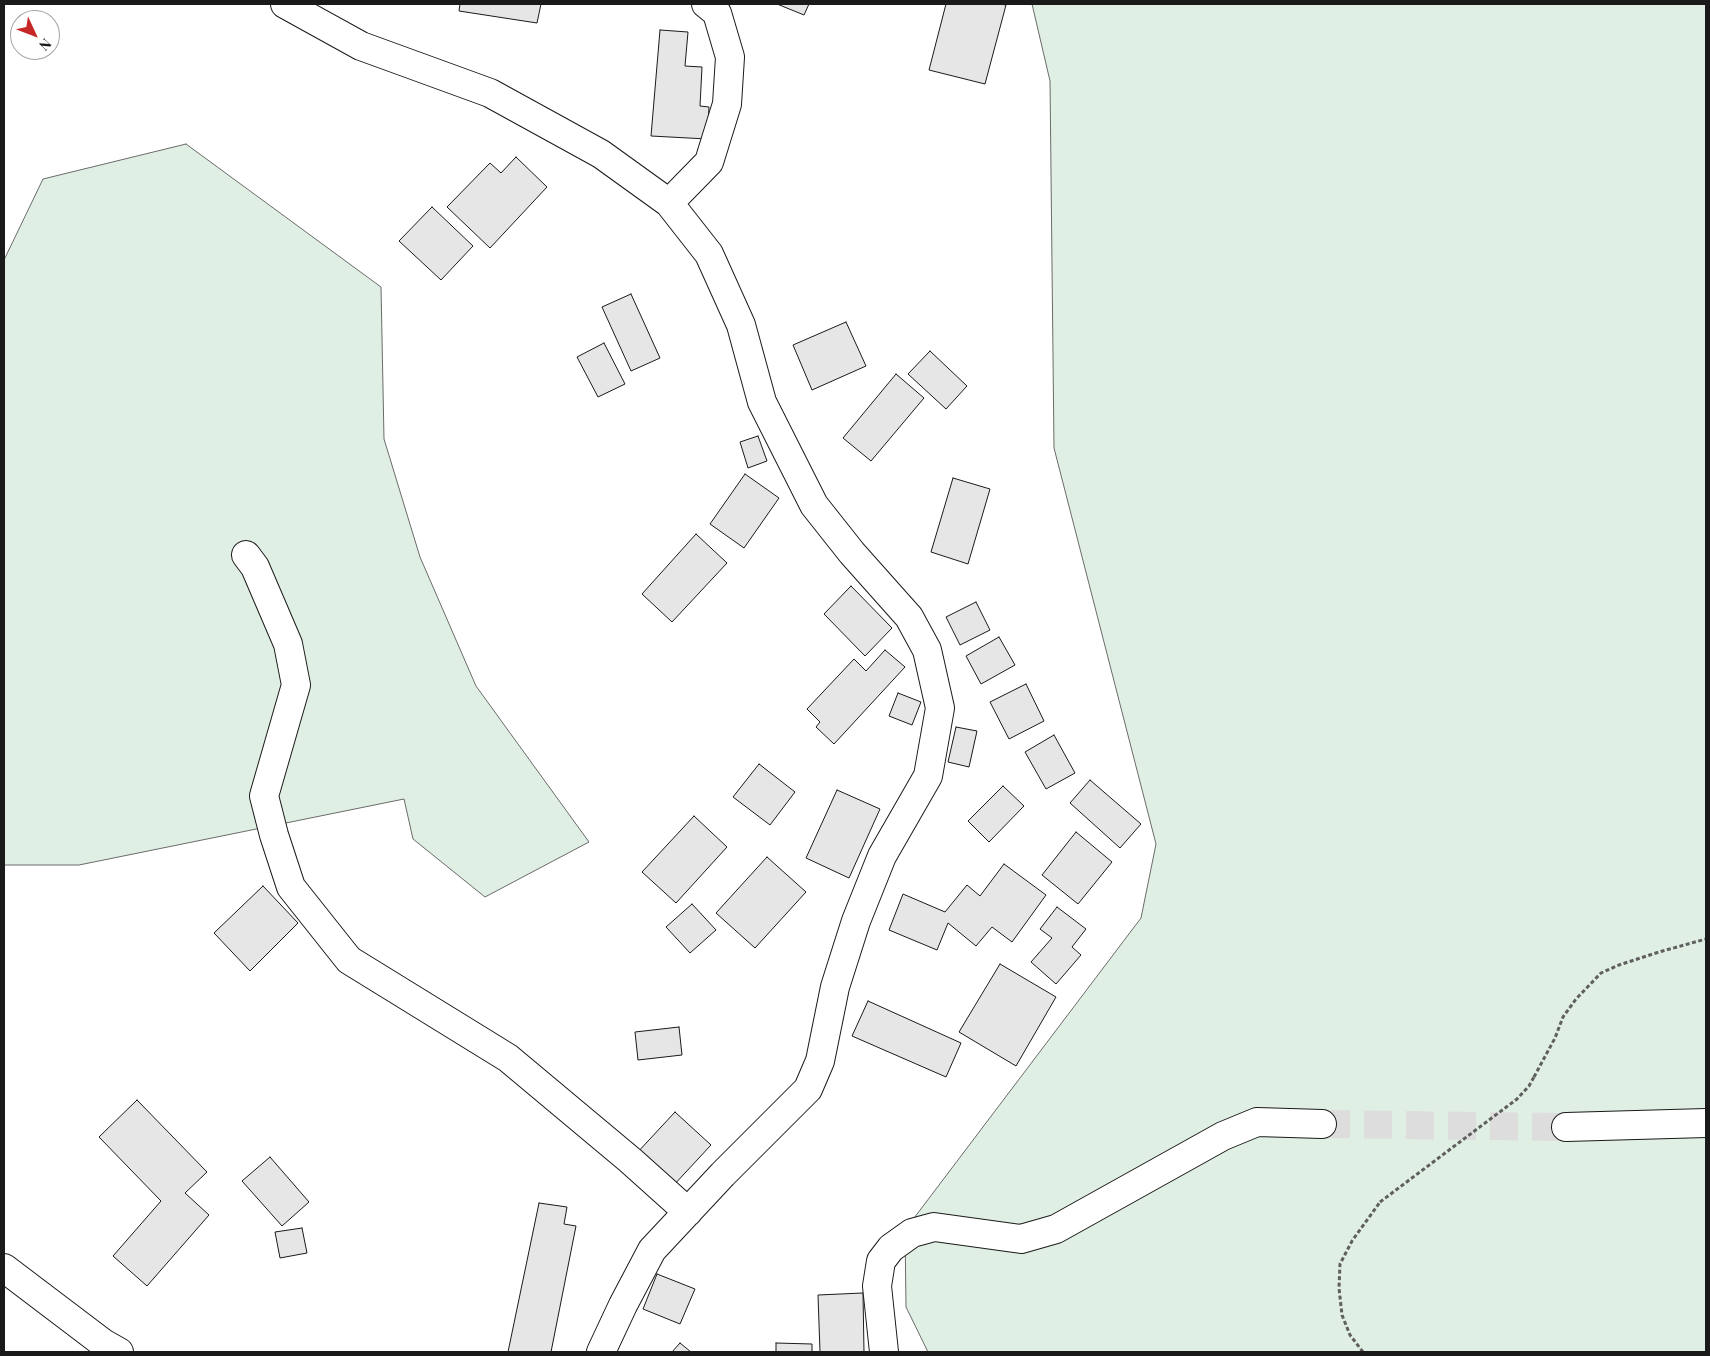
<!DOCTYPE html>
<style>
body{margin:0}
#map{position:relative;width:1710px;height:1356px;overflow:hidden;background:#fff;font-family:"Playfair Display",serif}
canvas{display:block}
.frame{position:absolute;inset:0;border:5px solid #1a1a1a;pointer-events:none}
.north{position:absolute;left:10px;top:10px;width:50px;height:50px;box-sizing:border-box;background:#fff;border:1px solid #a3a3a3;border-radius:50%;rotate:133deg;font-size:14px;font-weight:700;line-height:20px;text-align:center;color:#1a1a1a}
.north::after{content:'';display:block;margin:auto;width:18px;height:22px;background:#c62828;clip-path:polygon(50% 0,100% 100%,50% 72%,0 100%)}
</style>
<div id="map">
<canvas width="1710" height="1356"></canvas>
<div class="frame"></div>
<div class="north">N</div>
</div>
<script>
const context = document.querySelector('canvas').getContext('2d');
context.lineJoin = 'round';
function fillPath(path, color) { context.fillStyle = color; context.fill(path, 'evenodd'); }
const toPath = rows => new Path2D(rows.map(r => 'M' + r).join(''));
function stroke(path, color, width, dash) { context.strokeStyle = color; context.lineWidth = width; context.lineCap = dash ? 'butt' : 'round'; context.setLineDash(dash || []); context.stroke(path); }
const green = toPath([
 [1032,4,1706,4,1706,1352,928,1352,906,1307,905,1230,1141,918,1156,844,1054,448,1050,81,1032,4],
 [186,144,381,287,384,439,420,557,476,686,589,842,485,897,413,839,404,799,79,865,4,865,4,260,43,179,186,144]
]);
const building = toPath([
 [460,4,541,4,537,23,459,11,460,4],
 [777,4,809,4,804,15,777,4],
 [946,4,1000,4,1006,5,985,84,929,70,946,4],
 [660,30,688,32,685,66,702,67,700,106,709,107,707,139,651,136,660,30],
 [516,157,547,187,490,248,447,207,490,163,501,173,516,157],
 [432,207,473,246,441,280,399,241,432,207],
 [631,294,660,358,631,371,602,307,631,294],
 [846,322,866,366,812,390,793,345,846,322],
 [604,343,625,384,598,397,577,357,604,343],
 [930,351,967,386,946,409,908,374,930,351],
 [896,374,924,398,871,461,843,438,896,374],
 [758,436,767,461,748,468,740,442,758,436],
 [745,474,779,498,744,548,710,524,745,474],
 [953,478,990,489,968,564,931,552,953,478],
 [696,534,727,563,672,622,642,594,696,534],
 [851,586,892,628,865,656,824,614,851,586],
 [976,602,990,630,960,645,946,617,976,602],
 [999,637,1015,665,981,684,966,656,999,637],
 [885,650,905,667,834,744,816,727,820,722,807,709,854,659,866,671,885,650],
 [1026,684,1044,721,1009,739,990,702,1026,684],
 [898,693,921,702,912,725,889,716,898,693],
 [956,727,977,731,969,767,948,762,956,727],
 [1054,735,1075,773,1046,789,1025,752,1054,735],
 [759,764,795,792,770,825,733,797,759,764],
 [1090,780,1141,824,1120,848,1070,803,1090,780],
 [1003,786,1024,806,989,842,968,821,1003,786],
 [837,790,880,809,849,878,806,858,837,790],
 [694,816,727,847,676,903,642,872,694,816],
 [1076,832,1112,862,1078,904,1042,875,1076,832],
 [767,857,806,892,755,948,716,913,767,857],
 [1004,864,1046,895,1012,942,992,927,976,946,948,923,937,950,889,930,903,894,945,912,967,885,980,896,1004,864],
 [263,886,298,923,250,971,214,933,263,886],
 [692,904,716,930,690,953,666,927,692,904],
 [1057,907,1086,929,1072,947,1081,955,1056,984,1031,962,1052,938,1040,929,1057,907],
 [1000,964,1056,997,1016,1066,959,1032,1000,964],
 [868,1001,961,1043,946,1077,852,1036,868,1001],
 [679,1027,682,1055,638,1060,635,1032,679,1027],
 [137,1100,207,1172,185,1193,209,1215,147,1286,113,1256,161,1201,99,1137,137,1100],
 [675,1112,711,1145,672,1187,636,1154,675,1112],
 [270,1157,309,1202,282,1226,242,1181,270,1157],
 [539,1203,567,1207,564,1224,576,1226,551,1352,508,1352,539,1203],
 [302,1228,307,1253,280,1258,275,1232,302,1228],
 [657,1274,695,1289,680,1324,643,1309,657,1274],
 [863,1293,864,1352,820,1352,818,1295,863,1293],
 [680,1343,691,1352,672,1352,680,1343],
 [776,1343,812,1344,812,1352,776,1352,776,1343]
]);
const minorTunnel = toPath([
 [1322,1124,1566,1127]
]);
const path = toPath([
 [1534,1077,1555,1038,1563,1017,1576,999,1601,973,1619,965,1659,952,1706,939],
 [1363,1352,1350,1335,1342,1315,1339,1288,1340,1264,1352,1241,1380,1202]
]);
const minor = toPath([
 [285,4,361,46,490,93,601,154,669,203,709,254,741,325,762,402,814,505,852,553,909,617,927,650,940,708,928,776,882,856,856,921,835,987,820,1061,808,1089,723,1174,652,1250,623,1305,601,1352],
 [669,203,709,162,727,104,730,57,717,13,706,4],
 [246,555,255,567,288,644,296,685,264,796,274,835,291,887,349,960,508,1058,630,1160,688,1212],
 [1566,1127,1706,1123],
 [4,1268,103,1343,119,1352],
 [884,1352,877,1286,881,1261,891,1248,912,1233,934,1227,1021,1239,1056,1229,1223,1136,1257,1122,1322,1124]
]);
const pathBridge = toPath([
 [1380,1202,1517,1099,1529,1086,1534,1077]
]);
fillPath(green, '#e0efe3');
stroke(green, '#6a6a6a', 1);
fillPath(building, '#e6e6e6');
stroke(building, '#1a1a1a', 1);
stroke(minorTunnel, '#ddd', 28, [28, 14]);
stroke(minor, '#1a1a1a', 30);
stroke(path, '#5f5f5f', 3, [4, 2.5]);
stroke(minor, '#fff', 28);
stroke(pathBridge, '#5f5f5f', 3, [4, 2.5]);
</script>
